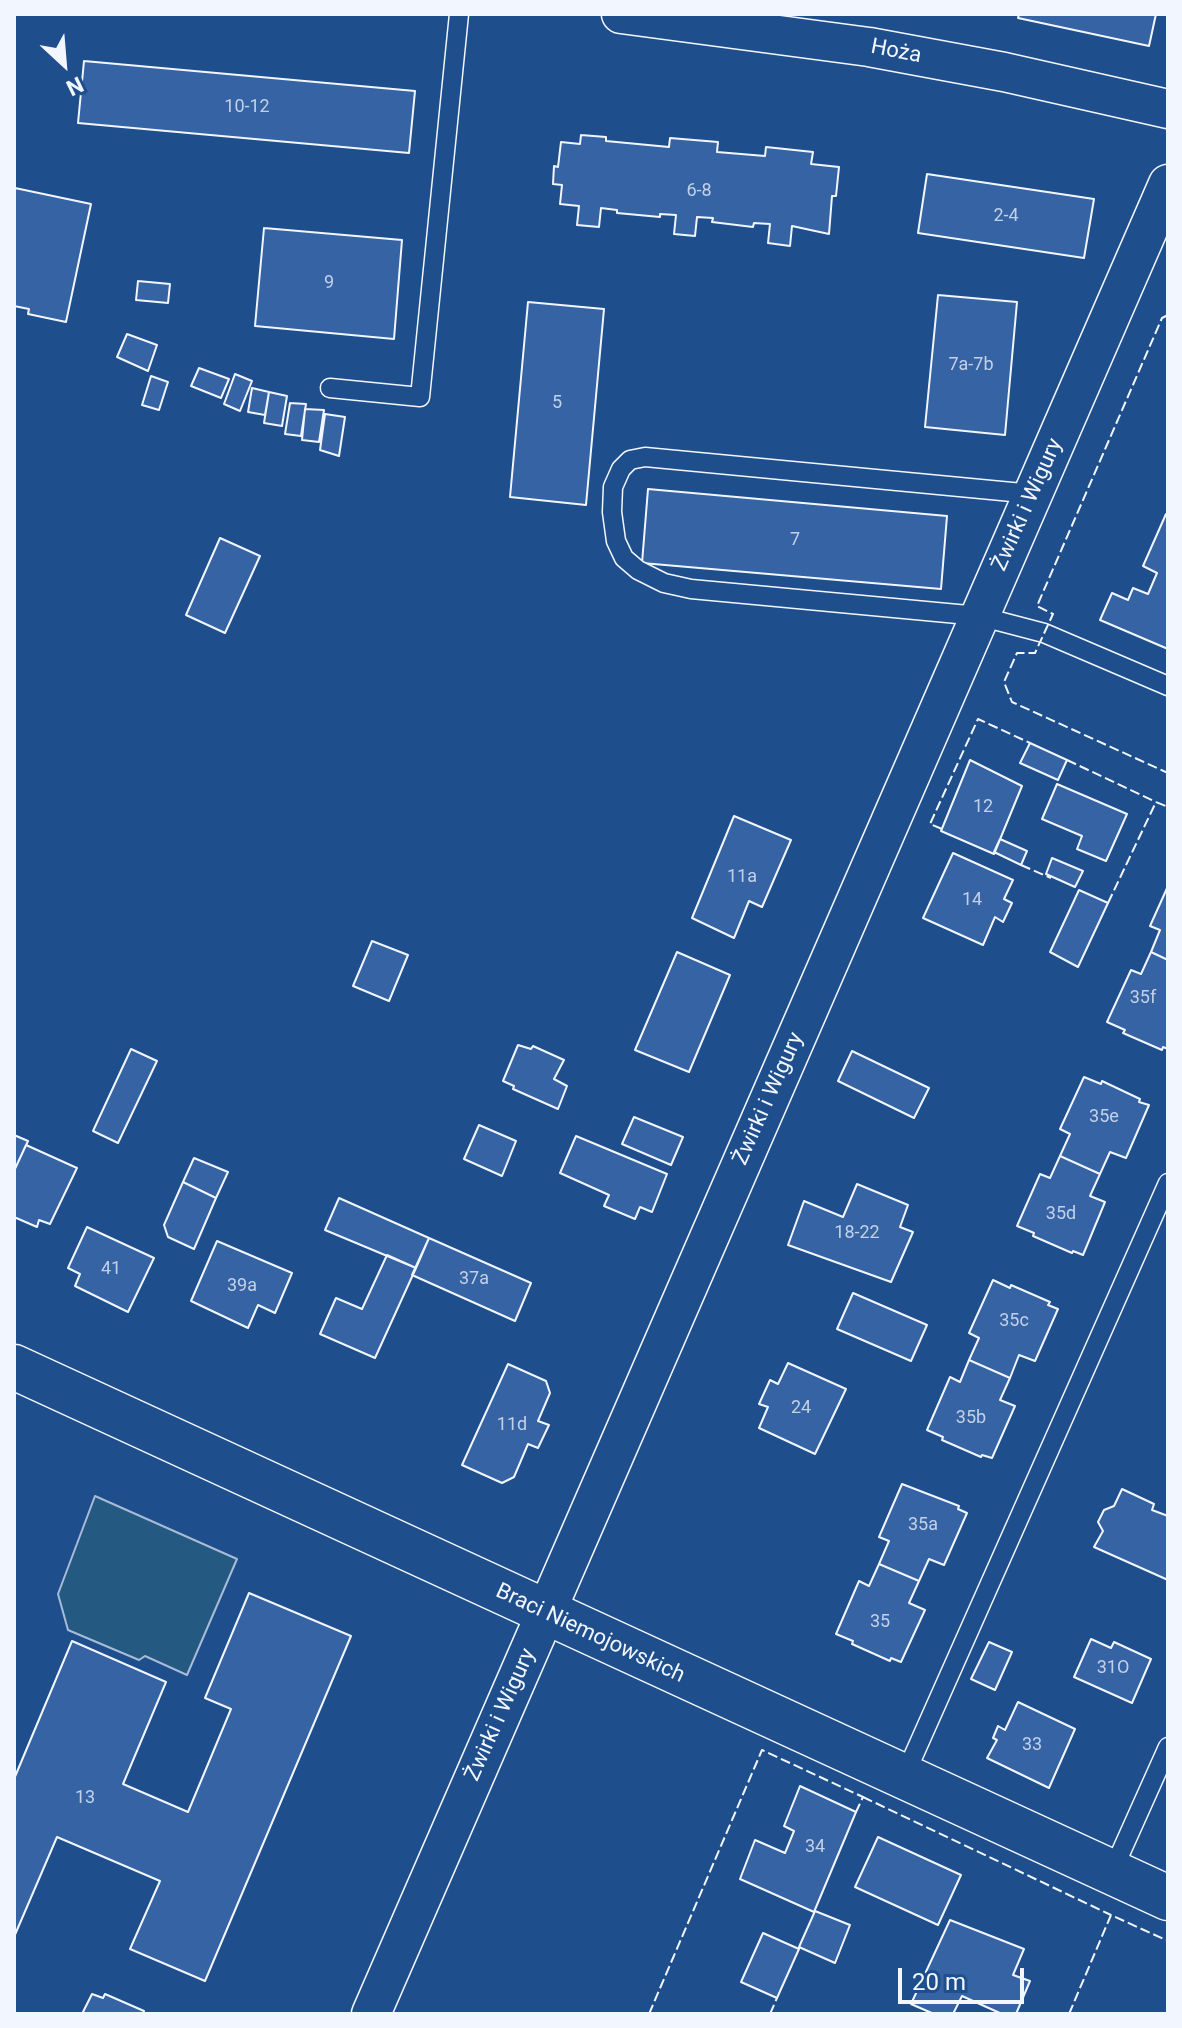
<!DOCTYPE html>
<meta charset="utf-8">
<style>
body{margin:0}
#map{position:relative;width:1182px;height:2028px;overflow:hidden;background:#1f4e8c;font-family:Roboto,sans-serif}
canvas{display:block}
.frame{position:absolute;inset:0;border:16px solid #f2f6ff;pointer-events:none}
.north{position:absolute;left:24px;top:24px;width:80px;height:80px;-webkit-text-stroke:6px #1f4e8c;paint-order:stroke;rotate:154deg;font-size:22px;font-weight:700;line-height:32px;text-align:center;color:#f2f6ff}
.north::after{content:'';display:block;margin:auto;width:28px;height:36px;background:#f2f6ff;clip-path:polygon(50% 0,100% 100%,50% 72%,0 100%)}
.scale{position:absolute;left:898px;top:1968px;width:126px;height:36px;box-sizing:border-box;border:4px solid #f2f6ff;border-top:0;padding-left:10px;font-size:24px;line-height:28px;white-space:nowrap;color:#f2f6ff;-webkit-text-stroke:6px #1f4e8c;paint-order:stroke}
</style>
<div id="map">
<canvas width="1182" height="2028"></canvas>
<div class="frame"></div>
<div class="north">N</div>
<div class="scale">20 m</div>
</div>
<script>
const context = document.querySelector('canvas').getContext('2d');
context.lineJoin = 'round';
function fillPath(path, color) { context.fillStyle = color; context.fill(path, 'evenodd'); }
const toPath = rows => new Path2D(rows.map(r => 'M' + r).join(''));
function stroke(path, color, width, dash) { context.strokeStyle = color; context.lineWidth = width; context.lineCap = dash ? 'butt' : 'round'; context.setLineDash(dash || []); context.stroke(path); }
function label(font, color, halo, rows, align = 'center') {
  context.font = font + ' Roboto,sans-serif'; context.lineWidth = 6; context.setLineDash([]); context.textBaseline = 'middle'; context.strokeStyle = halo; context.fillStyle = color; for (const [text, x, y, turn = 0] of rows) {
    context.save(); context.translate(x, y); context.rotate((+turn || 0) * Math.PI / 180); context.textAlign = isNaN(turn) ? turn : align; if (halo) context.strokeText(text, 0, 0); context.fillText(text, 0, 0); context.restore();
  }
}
const green = toPath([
 [95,1496,237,1559,187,1675,145,1656,139,1660,68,1630,58,1594,95,1496]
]);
const building = toPath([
 [1019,14,1156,14,1149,46,1018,18,1019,14],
 [84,61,415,91,409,153,78,123,84,61],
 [581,135,606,137,606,141,669,147,670,138,718,142,717,152,765,156,766,147,813,152,811,164,839,167,836,196,832,196,829,234,792,226,790,246,768,243,770,224,754,223,753,227,712,222,713,218,697,217,695,236,674,234,676,215,660,214,660,217,617,213,617,210,601,208,599,227,577,225,579,206,560,204,562,185,553,184,554,166,558,167,561,142,580,144,581,135],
 [927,174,1094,199,1084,258,918,233,927,174],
 [15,188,91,204,66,322,28,314,29,309,14,306,15,188],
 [264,228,402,240,394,339,255,326,264,228],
 [138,281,170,284,168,303,136,300,138,281],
 [938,295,1017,302,1005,435,925,427,938,295],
 [528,302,604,309,586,505,510,497,528,302],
 [127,334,157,345,148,371,117,357,127,334],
 [199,368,229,379,221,398,191,386,199,368],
 [235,374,252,381,240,411,224,404,235,374],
 [151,376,168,382,159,410,142,405,151,376],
 [252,388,269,392,265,415,248,412,252,388],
 [269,392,287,396,282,426,264,423,269,392],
 [290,403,306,404,301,436,285,434,290,403],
 [305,409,324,410,319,442,302,440,305,409],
 [325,414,345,417,339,456,320,450,325,414],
 [648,489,947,516,941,589,642,563,648,489],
 [1166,514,1168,515,1168,649,1100,620,1112,593,1128,600,1133,588,1148,594,1157,573,1143,566,1166,514],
 [220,538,260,556,225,633,186,615,220,538],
 [1030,743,1067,760,1058,780,1020,763,1030,743],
 [970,760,1022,786,994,854,941,831,970,760],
 [1057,784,1127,814,1106,861,1077,849,1082,836,1042,819,1057,784],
 [734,816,791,840,762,907,749,901,734,938,692,918,734,816],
 [1000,839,1027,851,1021,865,994,852,1000,839],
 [953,853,1013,880,1004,899,1012,903,1003,922,995,917,983,945,923,918,953,853],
 [1052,858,1083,871,1075,887,1046,874,1052,858],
 [1168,886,1168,960,1151,952,1160,930,1150,926,1168,886],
 [1079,890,1108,903,1078,967,1050,952,1079,890],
 [372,941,408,955,389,1001,353,986,372,941],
 [677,952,730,975,689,1072,635,1050,677,952],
 [1151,952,1168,960,1168,1049,1163,1047,1162,1050,1123,1033,1125,1030,1107,1022,1131,970,1141,974,1151,952],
 [518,1045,531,1049,533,1046,564,1060,554,1079,567,1086,558,1109,513,1089,514,1086,503,1081,518,1045],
 [131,1049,157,1061,118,1143,93,1131,131,1049],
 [852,1051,929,1088,914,1118,838,1081,852,1051],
 [1084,1077,1101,1084,1102,1081,1140,1099,1139,1102,1149,1105,1126,1158,1110,1152,1100,1174,1060,1156,1070,1134,1060,1129,1084,1077],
 [634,1117,683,1137,671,1165,622,1144,634,1117],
 [479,1125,516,1141,502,1176,464,1159,479,1125],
 [14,1135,28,1141,14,1171,14,1135],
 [576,1136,667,1174,652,1212,640,1207,635,1219,604,1206,609,1195,560,1173,576,1136],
 [26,1145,77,1168,50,1224,39,1220,37,1227,14,1217,14,1171,26,1145],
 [1060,1156,1100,1174,1090,1196,1105,1202,1083,1255,1073,1251,1072,1253,1033,1236,1034,1233,1017,1226,1040,1174,1050,1178,1060,1156],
 [194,1158,228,1172,216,1198,183,1182,194,1158],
 [183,1182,216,1198,194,1249,168,1237,164,1225,183,1182],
 [857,1184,908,1205,900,1227,913,1232,891,1282,788,1245,804,1201,843,1217,857,1184],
 [339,1198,429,1238,416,1268,325,1230,339,1198],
 [87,1227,154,1258,128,1312,75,1286,80,1274,68,1268,87,1227],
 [429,1238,531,1283,515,1321,412,1275,429,1238],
 [217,1241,292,1273,275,1313,258,1305,248,1328,191,1301,217,1241],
 [387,1255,416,1268,375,1358,320,1334,336,1298,362,1309,387,1255],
 [993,1280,1010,1288,1011,1285,1050,1302,1048,1305,1058,1309,1035,1361,1019,1355,1010,1378,969,1360,979,1338,969,1333,993,1280],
 [853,1293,927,1325,911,1361,837,1329,853,1293],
 [969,1360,1010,1378,1000,1400,1015,1406,992,1458,982,1455,981,1457,942,1440,943,1437,927,1430,950,1377,960,1382,969,1360],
 [788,1363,846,1389,815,1454,759,1428,768,1407,759,1404,770,1380,778,1384,788,1363],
 [508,1364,546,1381,550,1393,538,1421,549,1425,538,1448,528,1444,514,1477,502,1483,462,1465,508,1364],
 [902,1484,959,1506,958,1509,967,1513,944,1565,929,1559,919,1581,879,1564,889,1541,879,1537,902,1484],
 [1122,1489,1154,1504,1152,1510,1168,1516,1168,1580,1094,1547,1103,1531,1098,1522,1104,1510,1114,1506,1122,1489],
 [879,1564,919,1581,909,1603,925,1610,901,1662,891,1658,890,1661,852,1644,853,1641,836,1634,859,1581,869,1586,879,1564],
 [249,1593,351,1636,205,1981,130,1949,160,1881,57,1837,14,1937,14,1779,72,1641,166,1682,123,1784,188,1812,231,1709,205,1698,249,1593],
 [1091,1639,1111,1648,1114,1642,1151,1659,1132,1703,1074,1677,1091,1639],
 [989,1642,1012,1652,995,1690,971,1679,989,1642],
 [1018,1702,1075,1729,1049,1788,987,1758,997,1740,993,1738,998,1726,1005,1730,1018,1702],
 [800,1786,856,1812,814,1912,740,1879,755,1840,785,1853,794,1831,784,1826,800,1786],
 [878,1837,961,1875,938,1925,855,1887,878,1837],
 [815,1911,850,1925,835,1963,799,1947,815,1911],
 [950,1920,1024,1949,1013,1975,1030,1981,1016,2014,1002,2014,962,1996,953,2014,934,2014,911,2004,950,1920],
 [763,1933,799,1949,777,1998,741,1982,763,1933],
 [92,1994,103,1998,105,1994,144,2011,143,2014,82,2014,92,1994]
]);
const service = toPath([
 [330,388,420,397,459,14],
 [1033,494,645,457,630,460,621,469,613,487,612,512,616,541,624,558,638,570,664,583,691,589,979,616,1044,633,1168,686],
 [904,1777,1168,1183],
 [1112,1872,1168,1747]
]);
const minor = toPath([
 [621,14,869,47,1004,72,1168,109],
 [371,2014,1168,184]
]);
const tertiary = toPath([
 [14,1367,1168,1898]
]);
const fence = toPath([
 [1168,315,1162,318,1037,606,1053,614,1035,653,1017,653,1004,682,1012,702,1168,773],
 [1067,760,1156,802],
 [942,829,930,824,978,719,1030,743],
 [1021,865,1051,878],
 [1108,903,1156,802,1168,807],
 [863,1797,1111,1915],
 [649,2014,762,1750,863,1797,856,1812],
 [770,2014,777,1998],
 [1069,2014,1111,1915,1168,1941]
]);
const numberNames = [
 ["10-12",247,107],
 ["6-8",699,191],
 ["2-4",1006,216],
 ["9",329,283],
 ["7a-7b",971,365],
 ["5",557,403],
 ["7",795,540],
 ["12",983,807],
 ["11a",742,877],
 ["14",972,900],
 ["35f",1143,998],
 ["35e",1104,1117],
 ["35d",1061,1214],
 ["18-22",857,1233],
 ["41",111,1269],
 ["37a",474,1279],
 ["39a",242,1286],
 ["35c",1014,1321],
 ["24",801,1408],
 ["35b",971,1418],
 ["11d",512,1425],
 ["35a",923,1525],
 ["35",880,1622],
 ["31O",1113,1668],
 ["33",1032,1745],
 ["13",85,1798],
 ["34",815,1847]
];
const streetNames = [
 ["Hoża",896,52,11],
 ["Żwirki i Wigury",1028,505,-66],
 ["Żwirki i Wigury",769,1099,-66],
 ["Braci Niemojowskich",590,1634,25],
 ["Żwirki i Wigury",501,1715,-66]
];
fillPath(green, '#245a82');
stroke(green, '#a8bbd7', 2);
fillPath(building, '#3563a3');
stroke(building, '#f2f6ff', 2);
stroke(service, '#f2f6ff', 21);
stroke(minor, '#f2f6ff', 41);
stroke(tertiary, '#f2f6ff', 47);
stroke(service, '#1f4e8c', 18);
stroke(minor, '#1f4e8c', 38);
stroke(tertiary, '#1f4e8c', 44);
stroke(fence, '#f2f6ff', 2, [10, 4]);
label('18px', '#c3d1e8', null, numberNames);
label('22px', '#f2f6ff', '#1f4e8c', streetNames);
</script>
